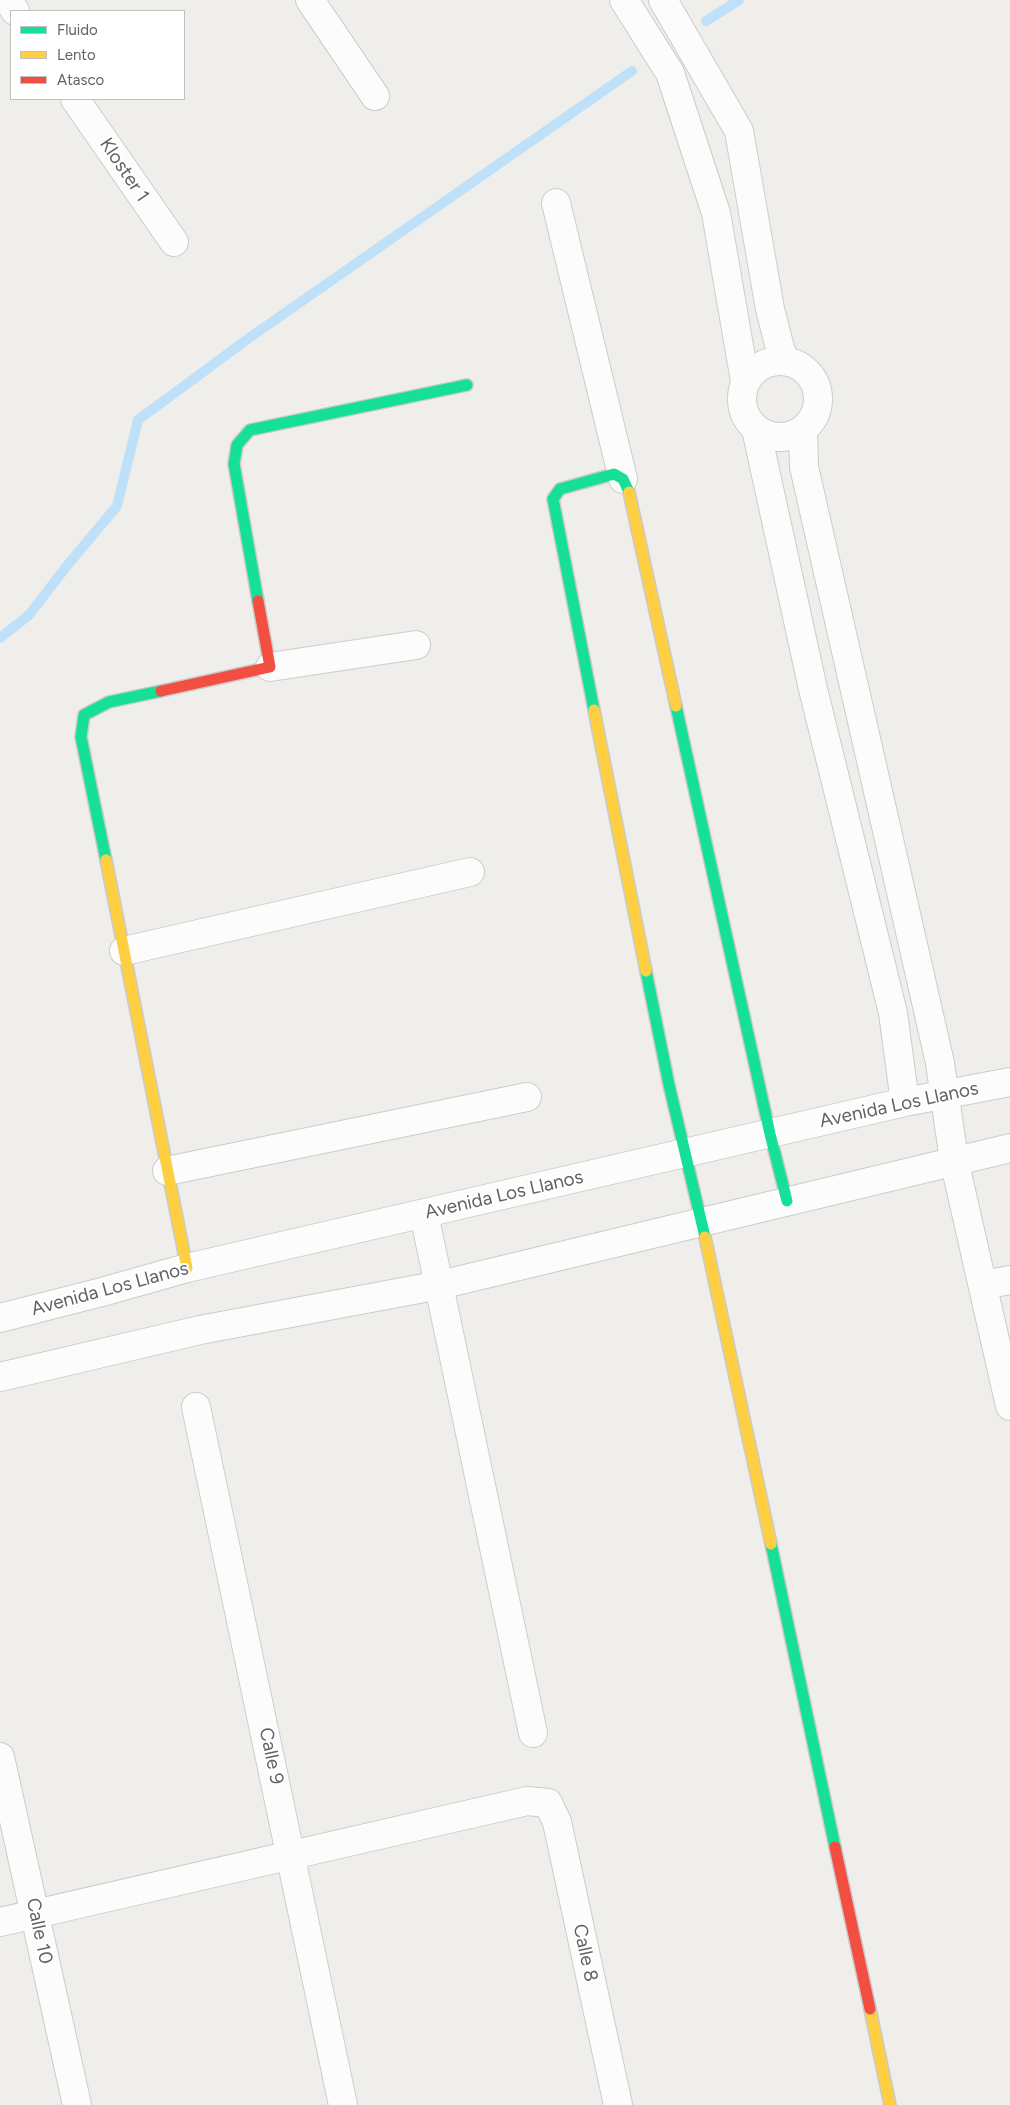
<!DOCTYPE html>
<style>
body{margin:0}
#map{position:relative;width:1010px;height:2105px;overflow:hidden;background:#efeeea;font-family:Figtree,sans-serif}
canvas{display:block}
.legend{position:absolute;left:10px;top:10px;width:175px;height:90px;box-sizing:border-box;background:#fff;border:1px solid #bfc1c3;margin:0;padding:6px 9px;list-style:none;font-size:15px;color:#5f6368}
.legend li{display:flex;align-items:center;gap:10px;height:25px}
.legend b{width:25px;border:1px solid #bfc1c3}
</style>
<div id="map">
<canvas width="1010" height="2105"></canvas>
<ul class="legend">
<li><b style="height:6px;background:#16e098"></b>Fluido</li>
<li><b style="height:6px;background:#ffcf43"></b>Lento</li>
<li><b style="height:6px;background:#f24e42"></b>Atasco</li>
</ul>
</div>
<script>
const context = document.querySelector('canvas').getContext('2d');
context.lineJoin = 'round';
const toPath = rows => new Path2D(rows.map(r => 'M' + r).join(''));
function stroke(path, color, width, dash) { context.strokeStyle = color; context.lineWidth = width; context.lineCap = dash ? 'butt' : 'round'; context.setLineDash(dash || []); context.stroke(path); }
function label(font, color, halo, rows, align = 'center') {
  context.font = font + ' Figtree,sans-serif'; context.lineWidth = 4; context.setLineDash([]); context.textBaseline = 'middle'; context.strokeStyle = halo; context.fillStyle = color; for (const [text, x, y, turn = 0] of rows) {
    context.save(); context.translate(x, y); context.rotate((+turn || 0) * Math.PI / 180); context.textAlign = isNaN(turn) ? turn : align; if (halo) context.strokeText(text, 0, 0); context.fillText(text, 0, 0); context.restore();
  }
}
const stream = toPath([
 [706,21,739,0],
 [0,638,29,615,66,567,117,506,138,420,249,338,632,71]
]);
const street = toPath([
 [8,0,15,11],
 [310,0,375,96],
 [624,0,670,73,716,213,745,381],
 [663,0,739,131,770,309,780,348,785,361],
 [75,99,174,242],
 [556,203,623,479],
 '742 399a38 38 0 1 1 76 0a38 38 0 1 1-76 0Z',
 [756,429,813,689,893,1013,905,1102],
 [803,430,804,467,940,1063,954,1160,1010,1406],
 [270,667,416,645],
 [124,951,470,872],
 [167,1171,527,1097],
 [424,1214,533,1733],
 [983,1285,1010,1280],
 [0,1318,102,1292,187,1268,905,1102,1010,1082],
 [0,1377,200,1330,440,1285,1010,1148],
 [196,1407,343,2105],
 [0,1757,77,2105],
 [0,1922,527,1801,548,1803,557,1822,618,2105]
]);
const fast = toPath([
 [258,601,234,464,237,445,250,430,467,385],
 [676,706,770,1134,787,1201],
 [594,710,553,499,560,489,614,474,623,479,629,492],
 [106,860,81,737,84,715,109,702,161,691],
 [646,971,669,1085,705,1237],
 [771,1544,835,1847]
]);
const slow = toPath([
 [629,492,676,706],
 [594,710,646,971],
 [106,860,187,1268],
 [705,1237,771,1544],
 [870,2009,890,2105]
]);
const jam = toPath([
 [161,691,270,667,258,601],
 [835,1847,870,2009]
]);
const streetNames = [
 ["Kloster 1",124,170,56],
 ["Avenida Los Llanos",899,1105,-12],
 ["Avenida Los Llanos",504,1195,-13],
 ["Avenida Los Llanos",110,1289,-15],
 ["Calle 9",271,1756,78],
 ["Calle 10",39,1931,78],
 ["Calle 8",585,1953,78]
];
stroke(stream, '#bfe0f9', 10);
stroke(street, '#cbcccc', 30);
stroke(fast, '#cacacb', 14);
stroke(slow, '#cacacb', 14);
stroke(jam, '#cacacb', 14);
stroke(street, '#fdfcfc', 28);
stroke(fast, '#16e098', 11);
stroke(slow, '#ffcf43', 11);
stroke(jam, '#f24e42', 11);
label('19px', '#5f6368', '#fff', streetNames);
</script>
